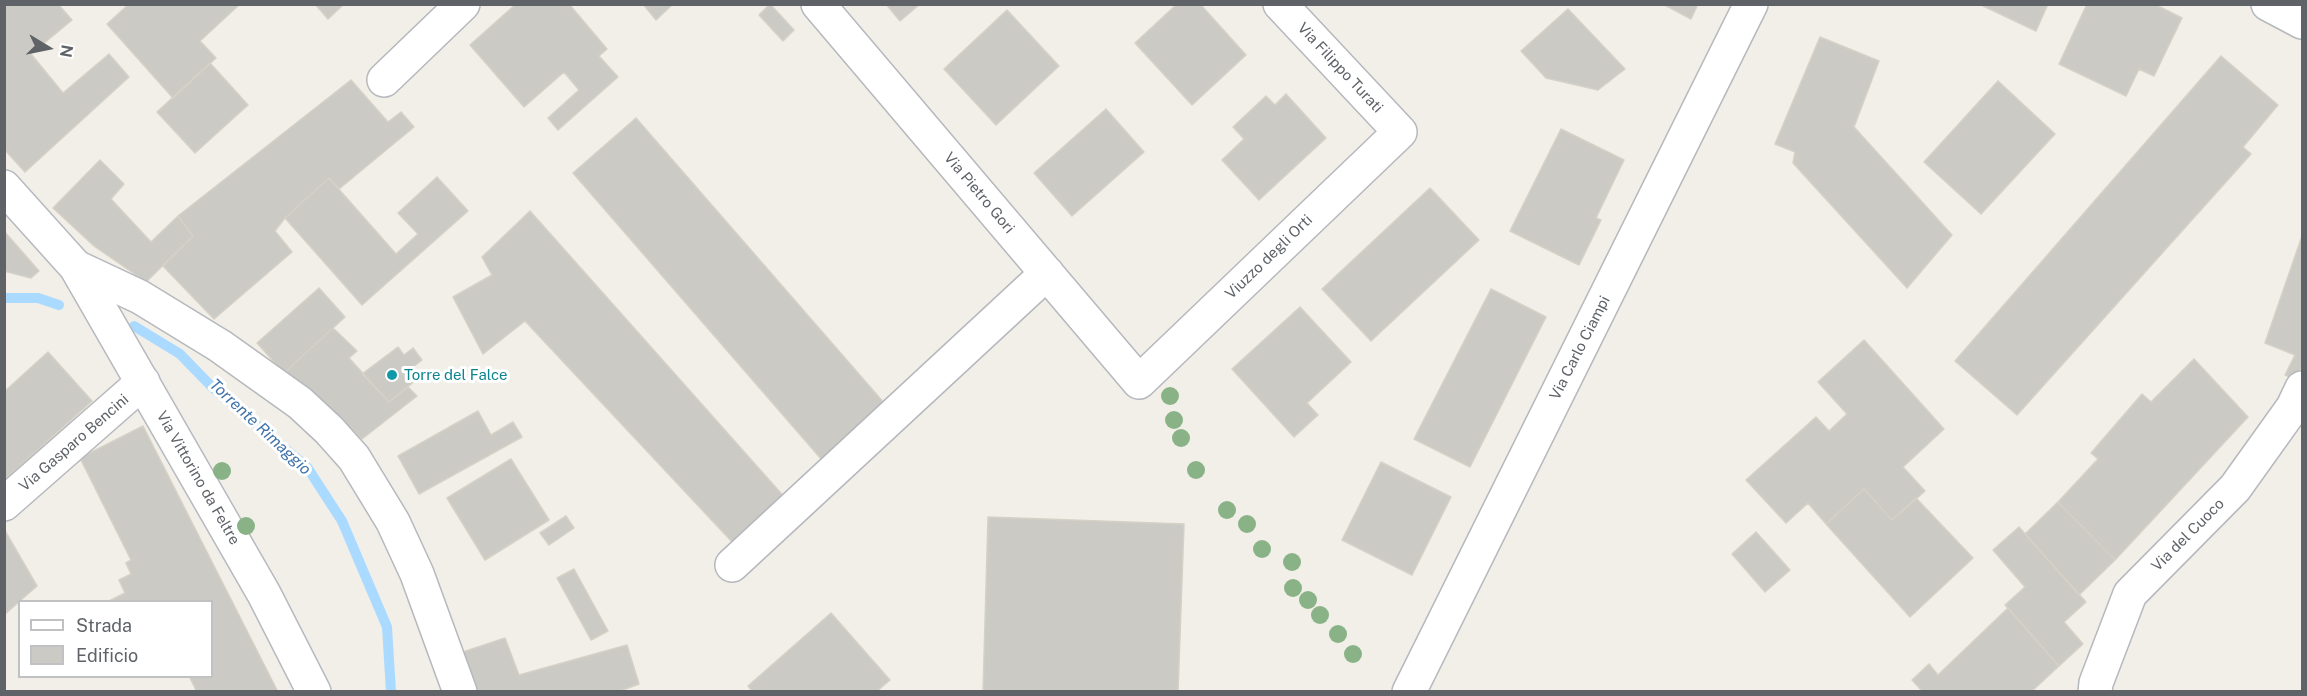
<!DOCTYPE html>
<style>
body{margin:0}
#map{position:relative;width:2307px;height:696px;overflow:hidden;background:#f1efe8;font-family:"Public Sans",sans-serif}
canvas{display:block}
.frame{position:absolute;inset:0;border:6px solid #5f6368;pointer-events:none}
.legend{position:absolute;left:18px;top:600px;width:195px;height:78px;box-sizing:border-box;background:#fff;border:2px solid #bfc1c3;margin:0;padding:8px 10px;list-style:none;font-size:18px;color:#5f6368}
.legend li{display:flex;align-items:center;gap:12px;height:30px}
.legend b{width:30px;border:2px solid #bfc1c3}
.north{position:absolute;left:18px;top:18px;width:60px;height:60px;-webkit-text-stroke:4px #fff;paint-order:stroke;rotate:100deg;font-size:16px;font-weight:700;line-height:24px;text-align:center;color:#5f6368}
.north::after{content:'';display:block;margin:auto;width:21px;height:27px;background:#5f6368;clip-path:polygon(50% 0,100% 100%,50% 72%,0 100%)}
</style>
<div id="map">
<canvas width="2307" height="696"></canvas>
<div class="frame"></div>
<ul class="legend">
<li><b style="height:8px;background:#fff"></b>Strada</li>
<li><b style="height:16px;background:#cccac5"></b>Edificio</li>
</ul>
<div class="north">N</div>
</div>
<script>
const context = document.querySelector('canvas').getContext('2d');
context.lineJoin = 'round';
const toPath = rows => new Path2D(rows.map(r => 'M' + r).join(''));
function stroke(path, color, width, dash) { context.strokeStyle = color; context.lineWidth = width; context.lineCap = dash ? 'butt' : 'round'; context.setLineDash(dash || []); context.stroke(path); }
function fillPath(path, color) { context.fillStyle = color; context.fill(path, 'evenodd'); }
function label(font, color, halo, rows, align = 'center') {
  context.font = font + ' "Public Sans",sans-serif'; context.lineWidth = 6; context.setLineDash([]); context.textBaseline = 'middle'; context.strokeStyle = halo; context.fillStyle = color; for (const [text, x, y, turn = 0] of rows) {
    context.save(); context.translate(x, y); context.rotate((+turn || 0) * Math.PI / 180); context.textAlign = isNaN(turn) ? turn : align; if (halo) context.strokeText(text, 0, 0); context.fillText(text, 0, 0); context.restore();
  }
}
const stream = toPath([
 [4,298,38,298,59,305],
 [134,326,180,354,212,387,307,467,342,521,387,627,391,692]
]);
const building = toPath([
 [4,4,58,4,72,20,31,54,63,93,109,54,129,77,25,172,4,149,4,4],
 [129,4,240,4,200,41,216,58,173,98,107,24,129,4],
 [315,4,344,4,328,19,315,4],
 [516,4,569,4,607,49,599,56,618,77,558,130,548,118,579,90,564,72,524,107,470,45,516,4],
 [643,4,673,4,656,20,643,4],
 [770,4,794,30,783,41,759,15,770,4],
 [886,4,920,4,900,21,886,4],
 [1177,4,1200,4,1246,55,1192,105,1135,43,1177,4],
 [1663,4,1698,4,1691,19,1663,4],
 [1979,4,2048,4,2036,31,1979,4],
 [2087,4,2154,4,2182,18,2154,76,2139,69,2126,96,2059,64,2087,4],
 [1568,9,1625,69,1598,90,1546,78,1521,51,1568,9],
 [1007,10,1059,66,996,125,944,69,1007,10],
 [1820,37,1879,61,1854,127,1952,235,1907,288,1793,163,1795,152,1775,144,1820,37],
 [2221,56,2278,105,2243,147,2251,154,2017,415,1955,361,2221,56],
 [210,63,248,105,195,153,157,112,210,63],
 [351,80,388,122,401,112,414,127,339,189,329,178,285,218,275,231,292,252,214,319,163,266,193,236,178,216,351,80],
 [1998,81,2055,134,1981,214,1924,162,1998,81],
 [1286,94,1326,138,1259,200,1222,160,1244,139,1233,127,1266,96,1275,105,1286,94],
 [1106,109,1144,152,1072,216,1034,173,1106,109],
 [636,118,885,404,822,460,573,173,636,118],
 [1561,129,1624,160,1596,218,1601,220,1579,265,1510,231,1561,129],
 [100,160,124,184,111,199,151,242,178,216,193,236,146,282,94,246,53,208,100,160],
 [437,177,468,211,362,305,285,218,329,178,396,254,418,234,398,213,437,177],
 [1430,188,1479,240,1371,341,1322,289,1430,188],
 [530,211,787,500,734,544,525,321,483,354,453,297,492,275,482,257,530,211],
 [4,231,39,271,31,278,4,271,4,231],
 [2302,236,2302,366,2295,379,2285,375,2295,355,2265,343,2302,236],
 [319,288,345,317,284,373,257,343,319,288],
 [1491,289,1546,317,1470,467,1414,439,1491,289],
 [1300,307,1351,362,1307,403,1318,415,1294,437,1232,369,1300,307],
 [333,328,357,351,349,358,389,402,408,387,417,396,362,439,324,402,284,373,333,328],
 [1864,340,1944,429,1903,467,1925,491,1892,520,1864,489,1826,524,1808,503,1786,523,1746,480,1816,417,1829,431,1847,414,1818,382,1864,340],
 [398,347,404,355,413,348,422,360,413,367,421,376,389,402,362,374,398,347],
 [48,352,92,401,4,480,4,392,48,352],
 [2194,359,2248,417,2115,560,2058,502,2098,459,2091,453,2142,394,2151,402,2194,359],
 [478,411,491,435,513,422,522,437,419,494,398,456,478,411],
 [143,426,278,692,197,692,189,676,212,676,212,602,107,602,125,593,119,580,131,574,126,563,131,560,80,458,143,426],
 [511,459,549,520,485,560,447,498,511,459],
 [1381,462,1451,497,1412,575,1342,540,1381,462],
 [1864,489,1892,520,1916,498,1973,558,1910,617,1826,524,1864,489],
 [2058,502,2115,560,2079,595,2025,534,2058,502],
 [566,516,574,528,549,545,540,533,566,516],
 [988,517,1184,524,1178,692,983,692,988,517],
 [2019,527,2086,602,2064,622,2083,644,2059,666,2005,605,2025,587,1993,550,2019,527],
 [4,529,37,586,4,615,4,529],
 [1756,532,1790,570,1765,592,1732,554,1756,532],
 [574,569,608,631,591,640,557,578,574,569],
 [2008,608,2059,666,2031,692,1923,692,1912,680,1929,664,1938,675,2008,608],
 [831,613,890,680,876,692,753,692,748,686,831,613],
 [505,638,519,675,627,645,639,684,617,692,471,692,457,654,505,638]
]);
const street = toPath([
 [818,4,1139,382,1400,132,1280,4],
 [2268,4,2302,22],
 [384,80,463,4],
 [76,267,140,297,220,346,300,403,329,430,354,458,393,522,417,574,460,692],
 [4,504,143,382],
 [732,565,1047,273],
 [1409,692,1751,4],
 [2095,692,2096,683,2130,594,2235,488,2293,407,2302,388]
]);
const secondary = toPath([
 [4,187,76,267,264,594,314,692]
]);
const trees = [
 [1170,396],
 [1174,420],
 [1181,438],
 [1196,470],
 [222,471],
 [1227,510],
 [1247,524],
 [246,526],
 [1262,549],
 [1292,562],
 [1293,588],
 [1308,600],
 [1320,615],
 [1338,634],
 [1353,654]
];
const markers = [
 [392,375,6,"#0f9aa8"]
];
const streetNames = [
 ["Via Filippo Turati",1340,68,47],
 ["Via Pietro Gori",979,193,50],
 ["Viuzzo degli Orti",1269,257,-44],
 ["Via Carlo Ciampi",1580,348,-63],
 ["Via Gasparo Bencini",74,443,-41],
 ["Via Vittorino da Feltre",198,478,60],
 ["Via del Cuoco",2188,535,-45]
];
const cultureNames = [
 ["Torre del Falce",404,375]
];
const waterNames = [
 ["Torrente Rimaggio",260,427,43]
];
stroke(stream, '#aadaff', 10);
fillPath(building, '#cccac5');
stroke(building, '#d6d1c6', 1.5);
stroke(street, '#b5b8bc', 36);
stroke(secondary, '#b6babf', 36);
stroke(street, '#fff', 33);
stroke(secondary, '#fff', 33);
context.fillStyle = '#89b387';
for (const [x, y] of trees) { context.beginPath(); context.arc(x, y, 9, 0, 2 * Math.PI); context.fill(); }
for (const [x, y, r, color] of markers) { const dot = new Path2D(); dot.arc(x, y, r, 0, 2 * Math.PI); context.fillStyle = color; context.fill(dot); stroke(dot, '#fff', 2); }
label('15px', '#5f6368', '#fff', streetNames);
label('15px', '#0d838f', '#fff', cultureNames, 'left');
label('italic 16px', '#4174aa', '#fff', waterNames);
</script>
